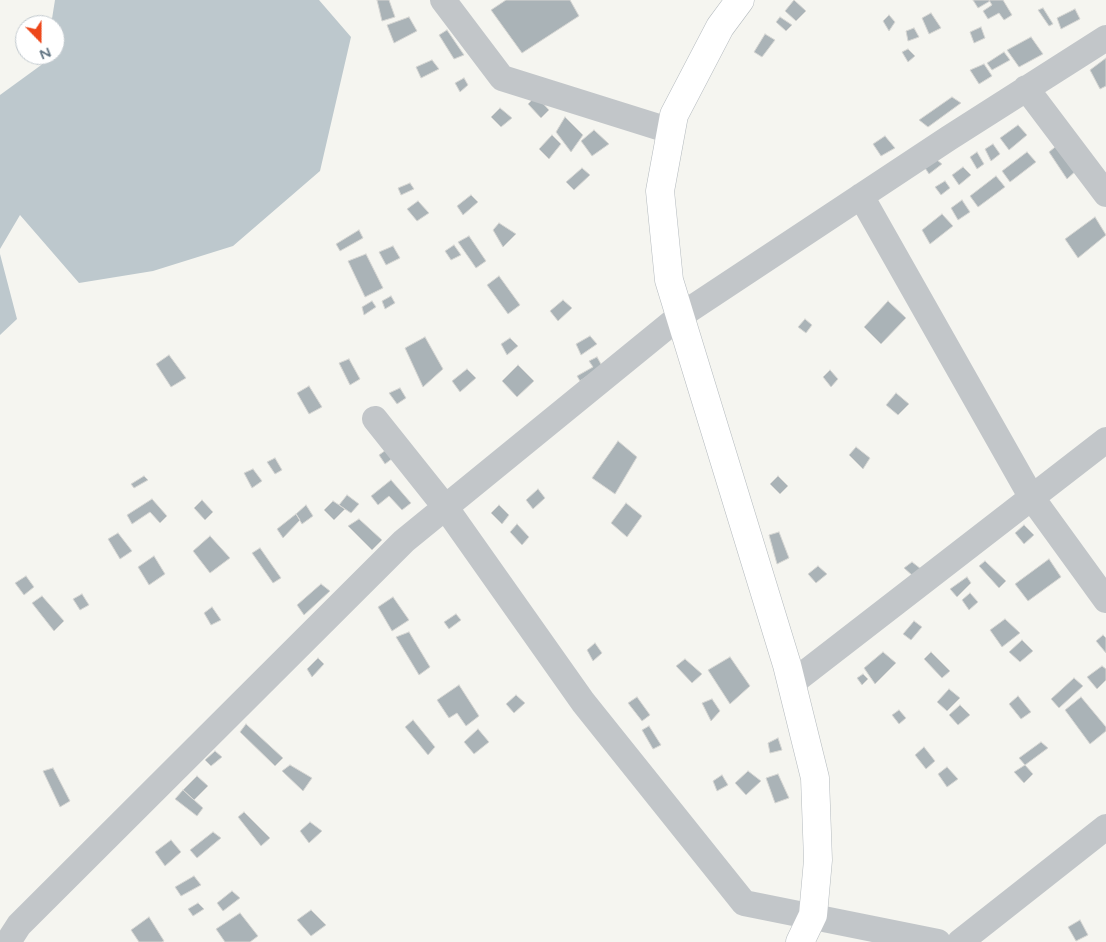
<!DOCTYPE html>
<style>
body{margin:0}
#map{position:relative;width:1106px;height:942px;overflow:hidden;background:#f5f5f0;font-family:"Varela Round",sans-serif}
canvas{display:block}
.north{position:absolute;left:15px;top:15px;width:50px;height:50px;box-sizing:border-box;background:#fff;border:1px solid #c0c8cd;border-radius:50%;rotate:158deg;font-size:14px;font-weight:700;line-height:20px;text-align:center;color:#627583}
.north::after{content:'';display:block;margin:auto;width:18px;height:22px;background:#ed4619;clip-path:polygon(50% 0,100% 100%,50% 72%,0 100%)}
</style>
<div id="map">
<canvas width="1106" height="942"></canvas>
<div class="north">N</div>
</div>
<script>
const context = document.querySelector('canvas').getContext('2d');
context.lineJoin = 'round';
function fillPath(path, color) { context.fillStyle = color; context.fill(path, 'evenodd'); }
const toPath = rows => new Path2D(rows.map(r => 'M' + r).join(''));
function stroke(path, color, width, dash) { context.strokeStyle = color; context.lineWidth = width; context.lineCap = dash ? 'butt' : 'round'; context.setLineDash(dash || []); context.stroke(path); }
const water = toPath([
 [55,0,319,0,351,37,320,171,233,246,153,271,79,283,20,215,0,249,0,95,44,63,45,55,55,55,55,25,51,25],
 [0,254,17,319,0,335]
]);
const building = toPath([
 [377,0,389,0,395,17,382,21,377,0],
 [506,0,570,0,579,16,522,53,491,10,506,0],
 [794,0,806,11,796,21,785,11,794,0],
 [973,0,989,0,990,1,978,8,973,0],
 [1003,0,1012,15,1004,20,999,13,988,19,983,11,992,5,989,0,1003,0],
 [1043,8,1053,24,1049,26,1038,10,1043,8],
 [1075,9,1080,19,1061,29,1057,18,1075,9],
 [931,13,941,28,929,34,922,18,931,13],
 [889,15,895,22,889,31,883,21,889,15],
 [409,17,417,31,394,43,387,25,409,17],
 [780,17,792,25,786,31,776,22,780,17],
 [981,27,985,38,974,43,970,32,981,27],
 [914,28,919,37,908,41,906,31,914,28],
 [447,30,464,55,454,59,439,35,447,30],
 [765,34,775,40,762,57,754,52,765,34],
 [1031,37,1043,54,1019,67,1007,50,1031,37],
 [908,49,915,56,908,62,902,52,908,49],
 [1004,52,1010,60,992,70,987,63,1004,52],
 [1106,58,1106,86,1100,89,1090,70,1106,58],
 [432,60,439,69,421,78,416,67,432,60],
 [984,64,992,76,979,84,970,70,984,64],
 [464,78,468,85,460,92,455,83,464,78],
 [536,96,549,110,541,118,528,104,536,96],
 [952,97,961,103,928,127,919,120,952,97],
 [500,108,512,118,501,127,491,117,500,108],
 [565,117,583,135,571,152,556,132,565,117],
 [1018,125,1027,135,1009,150,1000,138,1018,125],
 [594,130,609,144,592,156,581,141,594,130],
 [552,135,561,144,549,159,539,149,552,135],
 [885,136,895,148,881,156,873,144,885,136],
 [1060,143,1079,168,1067,179,1049,152,1060,143],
 [993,144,1000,154,991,161,985,149,993,144],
 [977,152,984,164,977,169,970,157,977,152],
 [1027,152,1036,162,1010,182,1002,171,1027,152],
 [937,160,942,164,929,174,925,168,937,160],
 [963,167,971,175,959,185,952,175,963,167],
 [582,168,590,175,574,190,566,182,582,168],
 [996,176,1005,187,978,207,970,196,996,176],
 [945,181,950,188,941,195,935,187,945,181],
 [410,183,414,189,401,195,398,188,410,183],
 [471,195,478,202,463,215,457,206,471,195],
 [962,200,970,212,958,220,951,208,962,200],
 [418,201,429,213,417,221,407,209,418,201],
 [942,214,953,226,930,244,922,230,942,214],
 [1095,217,1106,235,1078,258,1065,239,1095,217],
 [499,223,516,234,503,247,493,230,499,223],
 [359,230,363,238,340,251,336,244,359,230],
 [469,236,486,261,476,268,458,242,469,236],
 [454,245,461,255,451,260,445,251,454,245],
 [393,246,400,258,386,265,379,252,393,246],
 [366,254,383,288,365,297,348,261,366,254],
 [499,276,520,305,508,314,487,285,499,276],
 [391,296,395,303,385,309,382,301,391,296],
 [563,300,572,308,558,321,550,311,563,300],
 [372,301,376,307,364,315,362,307,372,301],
 [888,301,906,318,881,344,864,327,888,301],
 [805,319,812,325,806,333,798,327,805,319],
 [590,336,597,344,581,355,576,344,590,336],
 [425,337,443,369,423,387,405,348,425,337],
 [510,338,518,346,507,355,501,344,510,338],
 [169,355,186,378,171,387,156,364,169,355],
 [597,357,602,366,580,381,577,376,593,367,589,361,597,357],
 [349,359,360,379,350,385,339,363,349,359],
 [518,365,534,381,517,397,502,381,518,365],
 [467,369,476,378,460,392,452,381,467,369],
 [830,370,838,379,831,387,823,377,830,370],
 [309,386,322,407,309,414,297,393,309,386],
 [400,388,406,398,397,404,389,393,400,388],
 [896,393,909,404,898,415,886,405,896,393],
 [618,441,637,457,615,494,592,478,618,441],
 [856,447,870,458,863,469,849,455,856,447],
 [386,450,393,458,385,464,379,455,386,450],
 [275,458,282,470,275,474,267,462,275,458],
 [253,469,262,481,252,488,244,473,253,469],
 [144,476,148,480,134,488,131,484,144,476],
 [778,476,788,486,780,494,770,484,778,476],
 [391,480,411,503,402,510,389,496,378,505,371,496,391,480],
 [538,489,545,498,533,509,526,500,538,489],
 [347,495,359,504,351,513,339,505,347,495],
 [152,499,167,516,160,523,150,512,132,524,127,515,152,499],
 [202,500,213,512,205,520,194,508,202,500],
 [333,501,345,509,334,520,324,510,333,501],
 [626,503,642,516,627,537,611,523,626,503],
 [306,505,313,516,302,524,296,514,306,505],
 [499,505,509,515,502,524,491,513,499,505],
 [296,514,300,520,283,538,277,529,296,514],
 [359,519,382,540,372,550,348,526,359,519],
 [517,524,529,537,522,545,510,532,517,524],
 [1024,525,1034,535,1024,544,1015,533,1024,525],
 [779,532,789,558,777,564,769,535,779,532],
 [118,533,132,551,120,559,108,539,118,533],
 [210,536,230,558,210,573,193,551,210,536],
 [260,548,281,578,273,583,252,553,260,548],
 [154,556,165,574,149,585,138,567,154,556],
 [1049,559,1061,577,1028,601,1015,584,1049,559],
 [985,561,1006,581,999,588,979,566,985,561],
 [912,562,921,569,913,576,904,568,912,562],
 [818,566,827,574,816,583,808,574,818,566],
 [26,576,34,587,24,595,15,583,26,576],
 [967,577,971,583,957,597,950,589,967,577],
 [321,584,330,591,304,615,297,605,321,584],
 [970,593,978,602,969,610,962,600,970,593],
 [82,594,89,605,80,610,73,599,82,594],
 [42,596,64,621,54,631,32,603,42,596],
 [393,597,409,620,392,631,378,607,393,597],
 [212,607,221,620,211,625,204,613,212,607],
 [456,614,461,620,449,629,444,622,456,614],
 [1005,619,1020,633,1002,647,990,630,1005,619],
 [914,621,922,627,911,640,903,634,914,621],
 [409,632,430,667,419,675,396,637,409,632],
 [1103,635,1106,638,1106,653,1096,641,1103,635],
 [1022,640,1033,651,1020,662,1009,652,1022,640],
 [595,643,602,653,593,661,587,650,595,643],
 [883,652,896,663,875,684,864,668,883,652],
 [931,652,950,671,942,678,924,659,931,652],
 [730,657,750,686,730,704,708,670,730,657],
 [318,658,324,664,312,677,307,669,318,658],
 [685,659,702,674,692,683,676,666,685,659],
 [1102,666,1106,669,1106,680,1097,689,1087,677,1102,666],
 [863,674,868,679,862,685,857,678,863,674],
 [1074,678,1083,686,1059,708,1051,699,1074,678],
 [459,685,479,716,466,726,457,713,449,718,437,700,459,685],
 [949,689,960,698,947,711,937,702,949,689],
 [516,695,525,703,514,713,506,704,516,695],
 [1018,696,1031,712,1021,719,1009,704,1018,696],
 [637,697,650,715,642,721,628,703,637,697],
 [1081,697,1106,727,1106,731,1090,744,1065,710,1081,697],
 [712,699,720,711,711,721,702,703,712,699],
 [960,705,970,715,958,725,949,715,960,705],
 [899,710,906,718,899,724,892,715,899,710],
 [413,720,435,747,428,755,405,727,413,720],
 [246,724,283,758,275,766,240,732,246,724],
 [649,726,661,745,653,749,642,730,649,726],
 [478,729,489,742,474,754,464,742,478,729],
 [778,738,782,750,770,753,768,743,778,738],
 [1041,742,1048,748,1025,765,1019,758,1041,742],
 [924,747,935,761,926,769,915,755,924,747],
 [215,751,222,757,211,766,205,760,215,751],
 [290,765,312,778,303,791,282,771,290,765],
 [1025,765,1033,774,1024,783,1014,772,1025,765],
 [947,767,958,779,947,787,938,774,947,767],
 [53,768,70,801,60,807,43,771,53,768],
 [748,771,761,781,746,795,735,783,748,771],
 [778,774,789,798,775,803,766,778,778,774],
 [722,775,728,785,717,791,713,781,722,775],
 [197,776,208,786,194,800,183,790,197,776],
 [183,790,203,808,197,816,175,799,183,790],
 [244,812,270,838,261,846,238,817,244,812],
 [310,822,322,831,309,843,300,831,310,822],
 [213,832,221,838,197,858,190,850,213,832],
 [171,840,181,852,165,866,155,852,171,840],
 [194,876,201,885,181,896,175,887,194,876],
 [232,891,240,898,223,911,217,903,232,891],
 [198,903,204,909,193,916,188,909,198,903],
 [311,910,326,925,311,936,297,920,311,910],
 [240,913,258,936,250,942,225,942,216,929,240,913],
 [149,917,164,941,162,942,139,942,131,930,149,917],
 [1080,920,1088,935,1076,941,1068,927,1080,920]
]);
const street = toPath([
 [443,0,502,78,671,131],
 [1026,88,1106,194],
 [861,196,1032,498,1106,600],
 [375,419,446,508,583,702,744,903,938,942],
 [792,683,1106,440],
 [8,942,19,925,404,541,680,316,949,138,1106,38],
 [960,942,1106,827]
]);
const secondary = toPath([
 [740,0,720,27,674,115,660,191,669,280,787,665,815,778,818,860,813,915,800,942]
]);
fillPath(water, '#bdc8cd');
fillPath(building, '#aab3b7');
stroke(building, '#d6d6d3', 1);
stroke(secondary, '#b4babe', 29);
stroke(street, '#c2c6c9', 26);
stroke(secondary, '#fff', 28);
</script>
